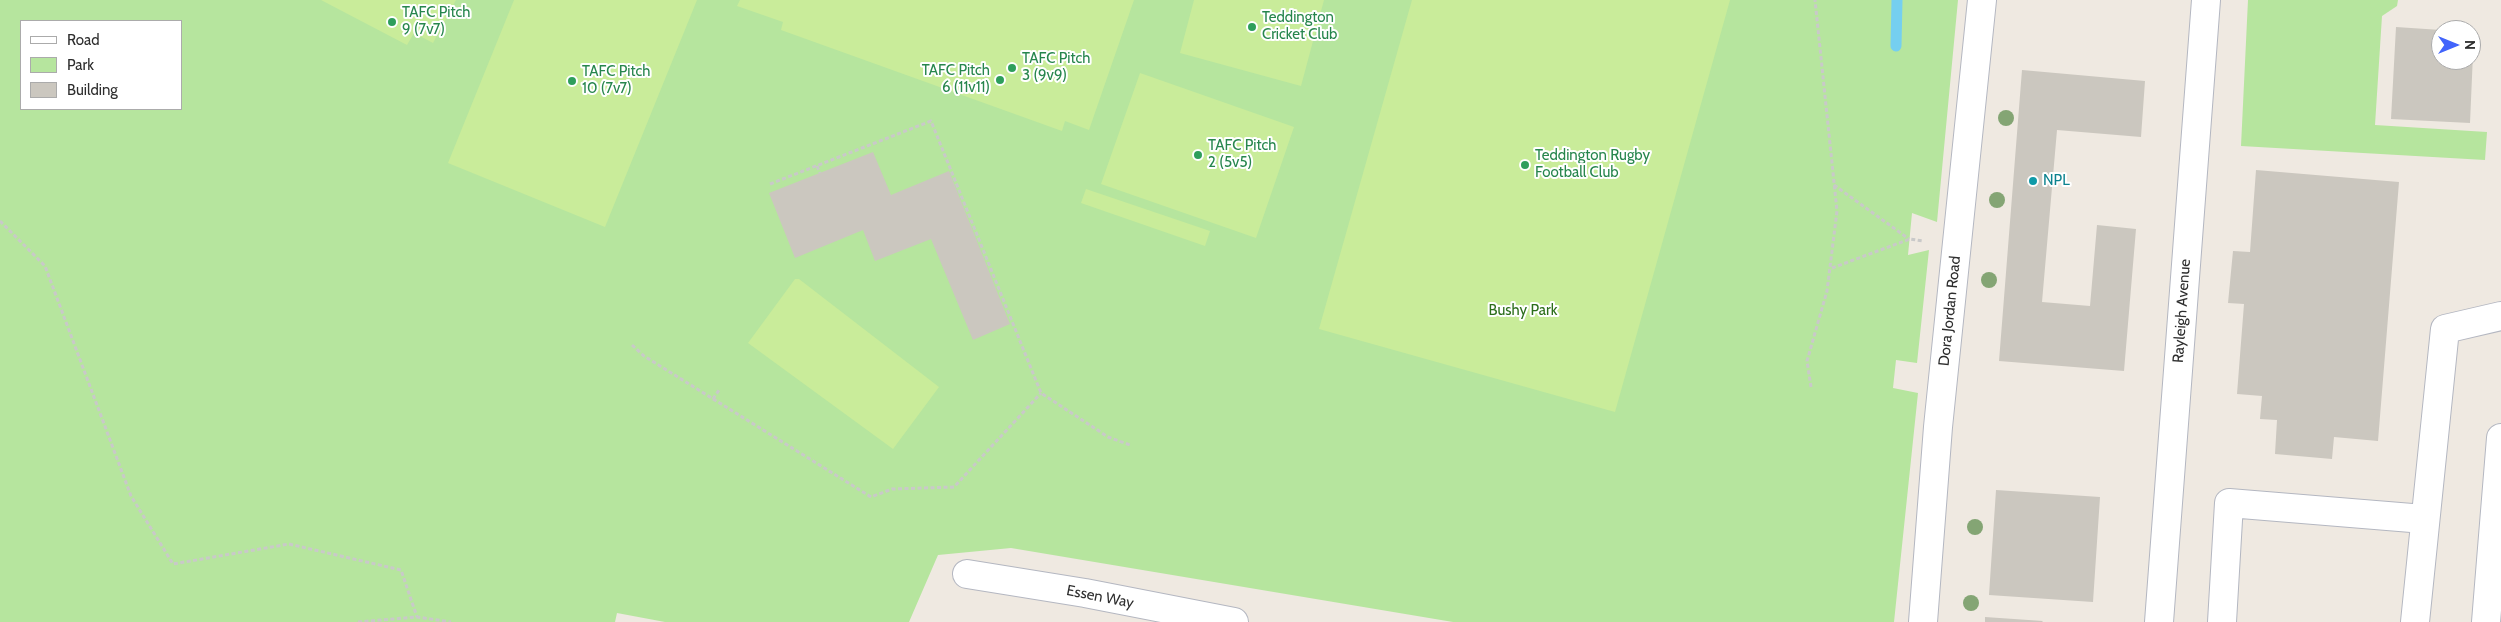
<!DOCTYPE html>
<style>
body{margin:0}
#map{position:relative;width:2501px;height:622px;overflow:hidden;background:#efe9e1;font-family:Cabin,sans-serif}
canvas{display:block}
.legend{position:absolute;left:20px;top:20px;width:162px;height:90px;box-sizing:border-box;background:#fff;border:1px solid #ababab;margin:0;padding:6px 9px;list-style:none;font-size:15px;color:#2e2e2e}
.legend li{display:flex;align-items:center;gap:10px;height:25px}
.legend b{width:25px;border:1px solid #ababab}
.north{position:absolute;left:2431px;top:20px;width:50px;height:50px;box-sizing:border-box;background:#fff;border:1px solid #ababab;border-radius:50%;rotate:90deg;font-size:14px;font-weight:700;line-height:20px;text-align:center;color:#2e2e2e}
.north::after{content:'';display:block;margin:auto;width:18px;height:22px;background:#4264fb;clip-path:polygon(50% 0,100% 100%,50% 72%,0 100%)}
</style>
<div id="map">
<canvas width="2501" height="622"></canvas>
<ul class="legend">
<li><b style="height:6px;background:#fff"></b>Road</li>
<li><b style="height:14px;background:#b6e59e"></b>Park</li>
<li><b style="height:14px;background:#cbc7bf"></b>Building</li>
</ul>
<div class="north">N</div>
</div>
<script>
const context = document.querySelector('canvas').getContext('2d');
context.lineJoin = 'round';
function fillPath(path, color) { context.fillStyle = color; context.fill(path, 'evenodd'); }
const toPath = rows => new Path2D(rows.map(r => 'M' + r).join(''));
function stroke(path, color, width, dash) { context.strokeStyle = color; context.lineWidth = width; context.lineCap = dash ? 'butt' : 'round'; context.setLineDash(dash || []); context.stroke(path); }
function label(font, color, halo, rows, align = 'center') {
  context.font = font + ' Cabin,sans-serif'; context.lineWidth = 4; context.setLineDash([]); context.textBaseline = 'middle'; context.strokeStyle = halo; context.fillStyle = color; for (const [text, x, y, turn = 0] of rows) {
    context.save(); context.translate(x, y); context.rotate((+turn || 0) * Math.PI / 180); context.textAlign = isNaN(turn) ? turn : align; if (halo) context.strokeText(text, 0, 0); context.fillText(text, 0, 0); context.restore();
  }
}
const green = toPath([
 [0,0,1958,0,1937,222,1912,213,1908,255,1929,250,1917,363,1896,360,1893,388,1918,393,1894,622,1453,622,1011,548,938,555,909,622,665,622,617,613,615,622,0,622],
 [21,21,181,21,181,109,21,109],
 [2248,0,2398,0,2397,6,2382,16,2375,125,2487,132,2485,160,2241,146]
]);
const pitch = toPath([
 [321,0,456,0,433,43,414,33,407,45],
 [514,0,697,0,605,227,448,163],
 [740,0,1134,0,1089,130,1065,121,1062,131,781,30,783,22,737,6],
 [1194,0,1324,0,1301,86,1180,53],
 [1412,0,1730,0,1615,412,1319,329],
 [1140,73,1294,127,1256,238,1101,184],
 [1086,189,1210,231,1205,246,1081,203],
 [795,279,799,279,939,387,893,449,748,343]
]);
const stream = toPath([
 [1896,46,1897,0]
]);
const building = toPath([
 [2396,27,2441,30,2441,60,2471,60,2471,31,2474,31,2470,123,2391,119],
 [2022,70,2145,81,2141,137,2057,130,2042,302,2090,306,2097,225,2136,229,2124,371,1999,361],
 [873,152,891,195,949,171,1010,324,973,340,931,239,875,261,863,230,795,258,769,193],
 [2256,170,2399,182,2378,441,2334,437,2332,459,2275,454,2277,420,2260,419,2262,396,2237,394,2244,304,2228,303,2233,251,2250,252],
 [1996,490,2100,497,2093,602,1989,595],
 [1985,617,2043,621,2042,622,1985,622]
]);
const path = toPath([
 [817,166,820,173],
 [770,184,931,121,1041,393,1108,437,1130,445],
 [1834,185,1909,239],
 [0,221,45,266,131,496,173,564,289,544,401,570,417,617],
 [1832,268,1910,239,1923,241],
 [632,345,644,356,871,497,892,489,954,487,1041,393],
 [1811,387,1807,361,1827,291,1837,211,1815,0],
 [713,399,719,390],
 [358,622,417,617,451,622]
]);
const minor = toPath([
 [967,574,1085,593,1234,622],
 [1923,622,1938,427,1982,0],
 [2159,622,2206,0],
 [2222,622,2229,503,2424,519],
 [2415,622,2445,329,2501,316],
 [2486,622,2501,438]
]);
const trees = [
 [2006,118],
 [1997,200],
 [1989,280],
 [1975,527],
 [1971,603]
];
const markers = [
 [392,22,5,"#2e9e5b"],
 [1252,27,5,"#2e9e5b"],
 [1012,68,5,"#2e9e5b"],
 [1000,80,5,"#2e9e5b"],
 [572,81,5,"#2e9e5b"],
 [1198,155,5,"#2e9e5b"],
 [1525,165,5,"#2e9e5b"],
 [2033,181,5,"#0f9aa8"]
];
const leisureNames = [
 ["TAFC Pitch",402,13],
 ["9 (7v7)",402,30],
 ["Teddington",1262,18],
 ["Cricket Club",1262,35],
 ["TAFC Pitch",1022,59],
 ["3 (9v9)",1022,76],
 ["TAFC Pitch",990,71,"right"],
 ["6 (11v11)",990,88,"right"],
 ["TAFC Pitch",582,72],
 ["10 (7v7)",582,89],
 ["TAFC Pitch",1208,146],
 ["2 (5v5)",1208,163],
 ["Teddington Rugby",1535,156],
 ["Football Club",1535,173]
];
const cultureNames = [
 ["NPL",2043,181]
];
const parkNames = [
 ["Bushy Park",1523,311]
];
const streetNames = [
 ["Dora Jordan Road",1950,311,-84],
 ["Rayleigh Avenue",2182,311,-86],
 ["Essen Way",1100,597,11]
];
fillPath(green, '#b6e59e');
fillPath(pitch, '#c9ec9a');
stroke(stream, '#75cff0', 11);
fillPath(building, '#cbc7bf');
stroke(minor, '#b4b7c1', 30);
stroke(path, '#c9c9c9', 3, [4, 2.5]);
stroke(minor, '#fff', 28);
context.fillStyle = '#84a574';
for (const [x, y] of trees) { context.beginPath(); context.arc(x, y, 8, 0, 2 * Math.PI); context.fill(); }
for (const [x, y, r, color] of markers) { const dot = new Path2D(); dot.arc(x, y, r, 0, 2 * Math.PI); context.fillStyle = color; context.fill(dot); stroke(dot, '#fff', 2); }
label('15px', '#27864d', '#fff', leisureNames, 'left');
label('15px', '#0d838f', '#fff', cultureNames, 'left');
label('15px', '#2c6e1b', '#fff', parkNames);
label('15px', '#2e2e2e', '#fff', streetNames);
</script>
